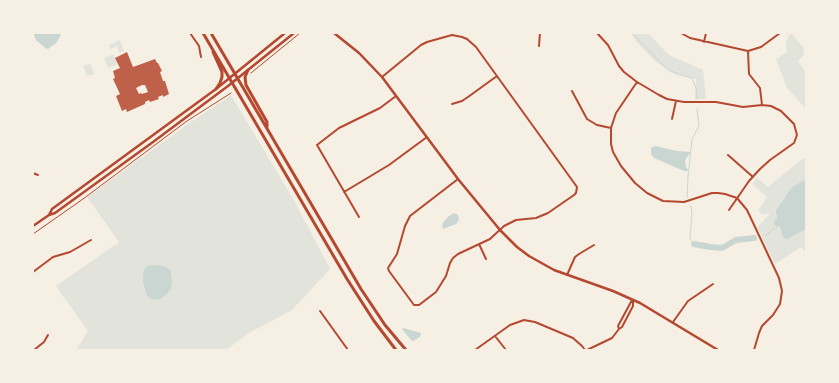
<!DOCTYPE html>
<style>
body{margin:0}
#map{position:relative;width:839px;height:383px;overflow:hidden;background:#f6efe4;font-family:"PT Serif",serif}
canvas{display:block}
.frame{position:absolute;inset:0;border:34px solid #f6efe4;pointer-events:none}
</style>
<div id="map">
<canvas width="839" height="383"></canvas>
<div class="frame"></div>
</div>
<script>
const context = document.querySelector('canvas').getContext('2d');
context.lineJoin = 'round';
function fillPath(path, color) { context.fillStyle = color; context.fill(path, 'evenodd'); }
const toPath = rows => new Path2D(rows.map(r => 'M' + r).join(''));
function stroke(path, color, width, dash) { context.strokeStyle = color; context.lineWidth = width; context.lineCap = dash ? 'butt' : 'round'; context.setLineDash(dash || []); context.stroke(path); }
const green = toPath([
 [631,33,648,33,669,55,703,70,706,99,695,99,696,79,672,73,655,61,635,40],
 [790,33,791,33,803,47,804,55,798,61,806,73,806,109,787,88,776,59,787,52,786,43],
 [120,40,124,51,119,53,117,46,111,49,109,45],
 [112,55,114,55,117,63,116,65,108,68,104,58],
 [90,64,94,74,87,76,83,66],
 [231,95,295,202,330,269,292,310,249,333,226,350,76,350,88,331,56,286,119,242,87,197,188,124],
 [806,157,806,251,805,252,801,247,775,264,757,227,770,214,762,214,758,211,767,197,752,184,757,178,768,187,796,164]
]);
const water = toPath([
 [33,33,61,33,60,37,56,43,48,49,44,47,36,40],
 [655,146,677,151,691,152,685,160,686,167,689,171,684,171,654,158,651,154,651,148],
 [806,179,806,229,787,239,783,237,780,226,775,226,774,222,777,218,776,211,791,188],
 [454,213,458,215,459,220,456,224,443,229,442,224,449,216],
 [150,265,164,266,169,269,171,272,172,281,171,289,168,293,162,298,157,300,151,299,147,296,143,281,143,275,145,268],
 [403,328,421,333,420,337,413,341,411,340,402,329]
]);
const stream = toPath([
 [632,33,667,69,678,74,692,78,696,88,697,99],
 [687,197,688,177,692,139,699,126,697,109],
 [691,206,692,213,690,239,694,244],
 [765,236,779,225]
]);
const river = toPath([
 [694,244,710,247,722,248,736,240,754,238]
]);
const building = toPath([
 [127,52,133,67,155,59,157,63,158,63,162,71,160,72,163,81,165,81,169,94,163,97,163,95,158,97,159,99,150,102,149,100,145,102,145,104,127,112,126,109,122,111,116,96,120,94,113,79,115,78,113,71,120,68,115,58],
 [142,85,145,85,148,92,142,94,141,93,139,94,136,88]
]);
const path = toPath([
 [251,73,300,33],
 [33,234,83,199,187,121,231,93]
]);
const minor = toPath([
 [190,33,199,46,201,57],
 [597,33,608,45,619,66,624,72,637,82,659,95,667,99,684,102,716,102,743,107,762,105,771,106,781,111,794,124,797,135,794,143,770,160,760,169,749,181,729,210],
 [681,33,690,38,748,51,761,47,780,33],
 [704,42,706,33],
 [539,46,540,33],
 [748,51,749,74,760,88,762,105],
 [382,77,421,45,427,42,452,35,462,37,467,39,476,47,577,187,576,193,574,195,548,213,536,218,516,220,504,226,490,239,458,254,453,258,450,263,446,276,436,292,419,305,414,305,389,271,388,268,397,254,405,226,410,216,458,179],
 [637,82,616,113,611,128,611,144,613,152,621,166,635,183,647,193,663,201,684,202,712,193,718,193,725,194,737,198,747,210,779,278,782,291,780,304,773,315,762,326,759,333,754,350],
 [572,91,587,119,597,125,611,128],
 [452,104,462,101,468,97,497,76],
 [672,119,676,101],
 [728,155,753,177],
 [33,173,38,175],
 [344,192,389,165,427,137],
 [359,217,317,145,339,128,380,108,396,96],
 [479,244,486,259],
 [33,272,53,257,70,252,91,240],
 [567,275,575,257,579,254,594,245],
 [320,311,348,350],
 [673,322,688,301,713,284],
 [619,329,618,326,632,300],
 [495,336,506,350],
 [34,350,44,342,48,335],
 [475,350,510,325,524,320,535,322,573,338,582,346,585,350],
 [587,350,612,338,619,329,622,327,633,306,633,300]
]);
const tertiary = toPath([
 [334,33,359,53,382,77,458,179,500,230,517,247,529,256,554,270,613,291,640,303,718,350],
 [49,215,55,213,153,142,228,86,294,33],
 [33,226,49,215,52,209,216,89,285,33]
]);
const secondary = toPath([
 [203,33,347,279,374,321,396,350],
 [211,33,361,289,385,325,406,350],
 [213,52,222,72,222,77,220,83,216,89],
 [248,70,245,77,246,85,267,122,267,127]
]);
fillPath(green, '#e2e4dc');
fillPath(water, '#c9d6d2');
stroke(stream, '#c9d6d2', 1);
stroke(river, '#c9d6d2', 6);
fillPath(building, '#bf614a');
stroke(path, '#b5482f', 1);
stroke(minor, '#b5482f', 2);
stroke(tertiary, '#b5482f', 2.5);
stroke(secondary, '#b5482f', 3);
</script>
